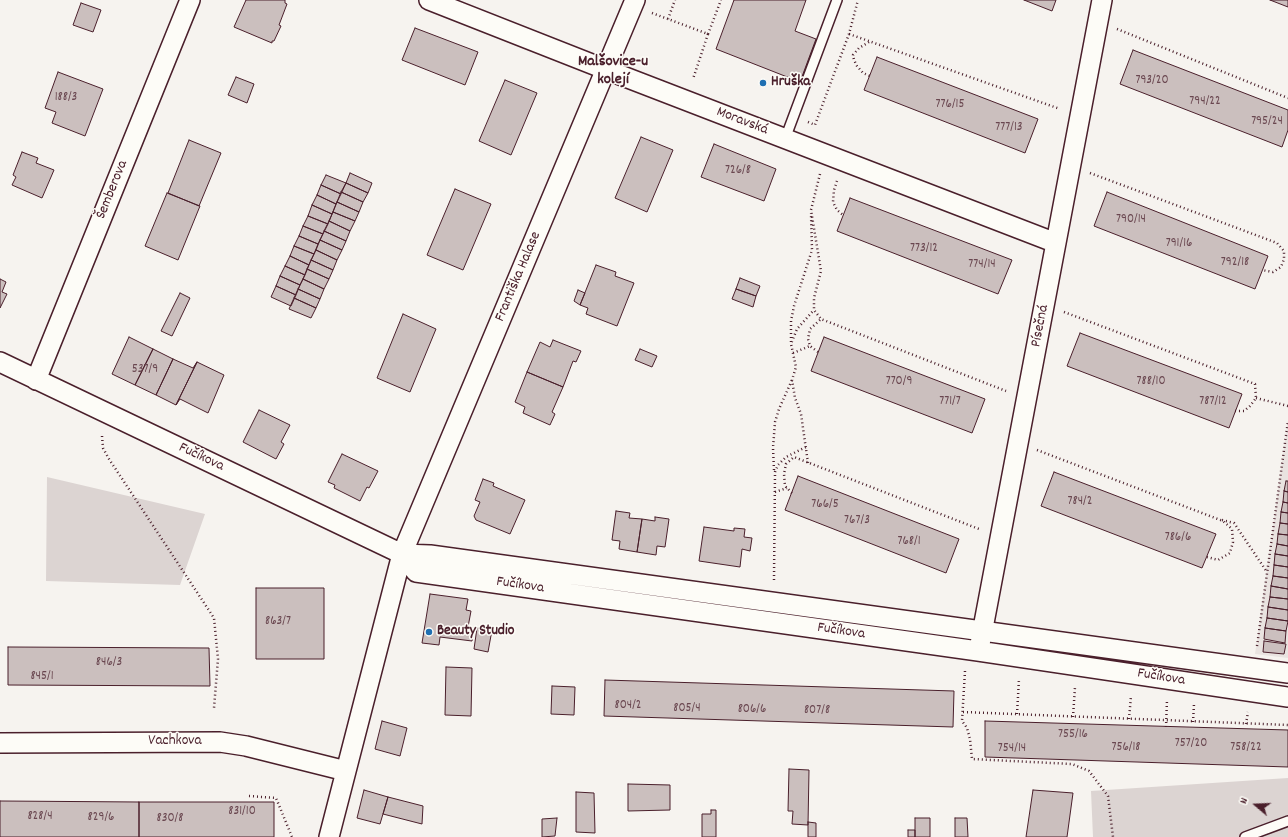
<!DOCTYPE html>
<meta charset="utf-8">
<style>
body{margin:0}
#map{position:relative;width:1288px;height:837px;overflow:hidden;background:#f6f3ef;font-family:Dekko,sans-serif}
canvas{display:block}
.north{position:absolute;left:1236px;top:785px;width:40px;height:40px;-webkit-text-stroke:3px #fdfcf7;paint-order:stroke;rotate:289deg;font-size:11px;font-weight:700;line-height:16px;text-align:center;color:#4a1f2b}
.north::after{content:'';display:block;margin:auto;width:14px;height:18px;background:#4a1f2b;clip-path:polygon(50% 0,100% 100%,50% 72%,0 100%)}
</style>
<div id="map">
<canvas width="1288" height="837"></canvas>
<div class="north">N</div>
</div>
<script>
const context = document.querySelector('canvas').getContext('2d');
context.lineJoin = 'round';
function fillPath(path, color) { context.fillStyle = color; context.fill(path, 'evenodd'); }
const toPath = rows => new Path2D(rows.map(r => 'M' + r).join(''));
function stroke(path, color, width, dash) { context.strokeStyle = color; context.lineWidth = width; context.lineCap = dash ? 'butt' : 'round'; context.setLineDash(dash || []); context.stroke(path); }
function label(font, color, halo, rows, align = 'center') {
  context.font = font + ' Dekko,sans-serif'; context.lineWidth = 3; context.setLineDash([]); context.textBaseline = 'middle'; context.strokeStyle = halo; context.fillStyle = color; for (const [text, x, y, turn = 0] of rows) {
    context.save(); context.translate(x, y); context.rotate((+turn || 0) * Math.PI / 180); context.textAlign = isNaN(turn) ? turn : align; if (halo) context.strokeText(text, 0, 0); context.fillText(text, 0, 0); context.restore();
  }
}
const built = toPath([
 [1288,420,1288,658,1255,654]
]);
const green = toPath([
 [47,477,205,514,180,585,46,581],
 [1288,778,1288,837,1093,837,1091,791]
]);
const building = toPath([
 [246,0,285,0,285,3,287,4,279,25,281,26,274,41,272,41,272,43,234,27,246,0],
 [734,0,806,0,795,31,816,39,800,82,716,49,734,0],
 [1024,0,1056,0,1052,11,1024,0],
 [1270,0,1288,0,1288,7,1270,0],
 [81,3,101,10,93,32,73,25,81,3],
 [415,28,478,52,465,85,402,60,415,28],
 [1133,50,1288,110,1288,130,1282,147,1120,84,1133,50],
 [877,57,1038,119,1025,153,864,90,877,57],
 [58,72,103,89,85,136,52,123,56,112,45,108,58,72],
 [236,77,254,84,247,103,228,95,236,77],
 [505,80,537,93,511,155,479,141,505,80],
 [641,137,673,150,647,212,615,198,641,137],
 [189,140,221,153,199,206,168,193,189,140],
 [714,144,776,169,764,201,701,177,714,144],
 [22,152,38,158,36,163,54,170,42,198,12,185,16,177,13,175,22,152],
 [350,173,372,183,368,193,346,183,350,173],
 [326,175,346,183,341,194,321,185,326,175],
 [346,183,368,193,363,202,341,192,346,183],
 [321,185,341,194,336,204,317,195,321,185],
 [455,189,491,204,463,270,427,255,455,189],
 [341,192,363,202,359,212,337,202,341,192],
 [1107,192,1268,256,1255,289,1094,226,1107,192],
 [167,193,200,206,178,260,145,246,167,193],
 [317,195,336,204,332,214,312,205,317,195],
 [850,198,1012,260,998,294,837,231,850,198],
 [337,202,359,212,355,221,333,212,337,202],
 [312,205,332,214,328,224,308,216,312,205],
 [333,212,355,221,350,231,329,221,333,212],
 [308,216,328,224,323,234,303,226,308,216],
 [329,221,350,231,346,241,324,231,329,221],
 [303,226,323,234,318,244,299,236,303,226],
 [324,231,346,241,342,250,320,240,324,231],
 [299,236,318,244,314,254,294,246,299,236],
 [320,240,342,250,337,260,316,250,320,240],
 [294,246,314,254,309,265,290,256,294,246],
 [316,250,337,260,333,270,311,260,316,250],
 [290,256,309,265,305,275,285,266,290,256],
 [311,260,333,270,329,279,307,269,311,260],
 [596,265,616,272,615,276,634,283,617,326,586,314,588,308,580,305,596,265],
 [285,266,305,275,300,285,280,276,285,266],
 [307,269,329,279,324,289,303,279,307,269],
 [280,276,300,285,296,295,276,286,280,276],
 [740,278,760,286,756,296,736,289,740,278],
 [0,279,6,282,2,292,7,294,0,308,0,279],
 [303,279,324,289,320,299,298,289,303,279],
 [276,286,296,295,291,306,271,297,276,286],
 [298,289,320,299,316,308,294,298,298,289],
 [736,289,756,296,753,307,732,299,736,289],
 [578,290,585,293,580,305,574,301,578,290],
 [180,293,190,298,172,336,161,331,180,293],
 [294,298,316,308,311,318,289,309,294,298],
 [403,314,436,329,410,392,377,378,403,314],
 [1080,333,1242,394,1229,428,1067,366,1080,333],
 [129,337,153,349,135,385,112,374,129,337],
 [824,337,985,399,972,433,811,371,824,337],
 [553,340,581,351,576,362,573,361,563,387,527,372,540,342,550,347,553,340],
 [153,349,173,359,156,395,135,385,153,349],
 [640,349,657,356,652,367,635,360,640,349],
 [173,359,193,368,197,362,176,405,156,395,173,359],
 [197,362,224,375,208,413,180,399,176,405,197,362],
 [527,372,563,387,552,412,555,414,550,425,523,413,525,407,515,402,527,372],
 [259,410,290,425,281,442,284,444,276,459,243,442,259,410],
 [342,454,378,471,369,488,367,487,360,501,334,488,335,485,328,482,342,454],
 [1054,472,1216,534,1202,568,1041,506,1054,472],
 [798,476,959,539,946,573,785,510,798,476],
 [483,479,494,483,493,486,525,500,510,534,476,520,474,516,480,502,475,500,483,479],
 [1286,481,1288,481,1288,492,1284,491,1286,481],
 [1284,491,1288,492,1288,503,1283,502,1284,491],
 [1283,502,1288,503,1288,513,1281,512,1283,502],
 [616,511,630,513,629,518,642,519,637,552,619,549,620,541,612,540,616,511],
 [1281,512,1288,513,1288,524,1280,523,1281,512],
 [655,517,669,519,665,547,657,546,656,555,637,552,642,519,655,521,655,517],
 [1280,523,1288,524,1288,535,1278,534,1280,523],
 [704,527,734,531,734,528,745,529,744,537,752,538,750,551,742,549,740,567,699,561,704,527],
 [1278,534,1288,535,1288,546,1277,544,1278,534],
 [1277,544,1288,546,1288,556,1275,554,1277,544],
 [1275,554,1288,556,1288,567,1274,565,1275,554],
 [1274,565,1288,567,1288,578,1273,576,1274,565],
 [1273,576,1288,578,1288,589,1271,586,1273,576],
 [1271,586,1288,589,1288,599,1270,597,1271,586],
 [256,588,324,588,324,659,256,659,256,588],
 [430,594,468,599,466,610,471,611,468,627,474,628,472,641,440,637,439,645,422,643,430,594],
 [1270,597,1288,599,1288,610,1268,607,1270,597],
 [1268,607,1288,610,1288,621,1267,618,1268,607],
 [1267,618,1288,621,1286,631,1265,628,1267,618],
 [477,628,492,630,488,652,474,649,477,628],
 [1265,628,1286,631,1285,643,1264,639,1265,628],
 [1264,641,1286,644,1284,654,1263,652,1264,641],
 [8,647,209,648,210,686,8,685,8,647],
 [446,667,472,668,471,716,445,715,446,667],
 [605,680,954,691,953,727,604,716,605,680],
 [552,686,575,687,574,715,551,714,552,686],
 [382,721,407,728,400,756,375,749,382,721],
 [985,721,1288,730,1288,767,985,757,985,721],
 [789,769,809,770,808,825,792,824,793,811,788,811,789,769],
 [628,784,670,785,670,810,628,811,628,784],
 [364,790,388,797,380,824,357,818,364,790],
 [1033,790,1073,793,1067,837,1026,837,1033,790],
 [576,792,594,793,595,833,576,832,576,792],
 [388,797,423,806,422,824,383,814,388,797],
 [0,801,139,802,139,837,0,837,0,801],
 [139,802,274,802,274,837,139,837,139,802],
 [711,810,716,810,716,837,702,837,702,814,711,814,711,810],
 [557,818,555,836,542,837,542,819,557,818],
 [915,818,930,818,930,837,915,837,915,818],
 [955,818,967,818,968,837,955,837,955,818],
 [808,822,816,823,816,837,808,837,808,822],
 [908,830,915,830,915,837,908,837,908,830]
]);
const path = toPath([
 [652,13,708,34,693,79],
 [668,19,675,0],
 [1117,29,1288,98],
 [708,34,721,0],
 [849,34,1060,109],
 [869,42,859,48,853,55,854,60,857,66,863,73,870,76],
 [808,122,815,125,849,34,858,0],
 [1090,173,1277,243,1284,251,1284,259,1281,267,1273,272,1262,270],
 [820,174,811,210,821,271,814,298,814,310,821,319],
 [837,181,834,190,833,202,837,210,843,215],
 [1064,312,1255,384,1256,398,1250,406,1244,411,1235,411],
 [791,342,791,321,794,306,812,250,811,213],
 [818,352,810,346,808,339,810,329,821,319,1006,391],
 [793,353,810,346],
 [1256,398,1288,406],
 [102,436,103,448,109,459,214,618,218,659,214,708],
 [1037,450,1223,521,1232,529,1233,542,1230,553,1218,560,1207,557],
 [808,463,801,414,795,398,792,380,796,367,791,344,797,329,814,310],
 [774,470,773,448,775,422,779,409,792,380],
 [775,492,787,488],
 [792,493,785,486,784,474,786,464,794,457,979,529],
 [1222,520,1234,523,1267,572],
 [774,580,775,472,778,465,786,457,806,447],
 [1257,646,1288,421],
 [965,671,962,721,967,728,970,739,972,759,1072,764,1089,771,1108,796,1113,837],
 [963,712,1288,725],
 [1017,714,1019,679],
 [1073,717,1075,687],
 [1129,719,1131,696],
 [1193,722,1194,704],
 [1246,724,1248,712],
 [1166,727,1167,700],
 [249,796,276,798,292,837]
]);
const service = toPath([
 [785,139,837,0],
 [1245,837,1288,821]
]);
const minor = toPath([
 [429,0,607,70,1056,243],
 [0,362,402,554,430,555,1288,673],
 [36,380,190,0],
 [402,554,416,572,978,651,1288,697],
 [980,644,1102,0],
 [0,743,220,742,246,746,346,771],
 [329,837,402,554,635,0]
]);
const markers = [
 [763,83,4,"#1f6fb2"],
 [429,632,4,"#1f6fb2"]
];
const numberNames = [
 ["793/20",1152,81],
 ["188/3",66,98],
 ["794/22",1205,102],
 ["776/15",950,105],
 ["795/24",1267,122],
 ["777/13",1009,128],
 ["726/8",738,171],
 ["790/14",1131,220],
 ["791/16",1179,244],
 ["773/12",924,249],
 ["792/18",1235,263],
 ["774/14",982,265],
 ["537/9",145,370],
 ["770/9",899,382],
 ["788/10",1151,382],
 ["771/7",950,402],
 ["787/12",1213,402],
 ["784/2",1080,502],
 ["766/5",825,505],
 ["767/3",857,521],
 ["786/6",1178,538],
 ["768/1",909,542],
 ["863/7",278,622],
 ["846/3",109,663],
 ["845/1",42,677],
 ["804/2",628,706],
 ["805/4",687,709],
 ["806/6",752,710],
 ["807/8",817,711],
 ["755/16",1073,735],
 ["757/20",1191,744],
 ["756/18",1126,748],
 ["758/22",1246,748],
 ["754/14",1012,749],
 ["831/10",242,812],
 ["828/4",40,817],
 ["829/6",101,818],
 ["830/8",170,819]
];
const poiNames = [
 ["Hruška",771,83],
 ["Beauty Studio",437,632]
];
const streetNames = [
 ["Moravská",742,122,21],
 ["Šemberova",113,190,-68],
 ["Františka Halase",519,277,-67],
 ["Písečná",1041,326,-79],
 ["Fučíkova",201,458,25],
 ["Fučíkova",520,586,8],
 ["Fučíkova",841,632,8],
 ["Fučíkova",1161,678,9],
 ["Vachkova",175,742]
];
const neighbourhoodNames = [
 ["Malšovice-u",613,63],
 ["kolejí",613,81]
];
fillPath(built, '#e9e3e0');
fillPath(green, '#dcd4d2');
fillPath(building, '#cbbfbe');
stroke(building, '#4a1f2b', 1);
stroke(service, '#4a1f2b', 12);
stroke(minor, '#4a1f2b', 22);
stroke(path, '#4a1f2b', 2.5, [1, 3]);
stroke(service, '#fdfcf7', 9);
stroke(minor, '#fdfcf7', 19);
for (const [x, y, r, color] of markers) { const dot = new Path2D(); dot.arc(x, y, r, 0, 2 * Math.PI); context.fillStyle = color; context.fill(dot); stroke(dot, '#fdfcf7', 1.5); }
label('13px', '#6a4750', null, numberNames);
label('bold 15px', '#4a1f2b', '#fdfcf7', poiNames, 'left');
label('15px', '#4a1f2b', '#fdfcf7', streetNames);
label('bold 16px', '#4a1f2b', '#fdfcf7', neighbourhoodNames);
</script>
